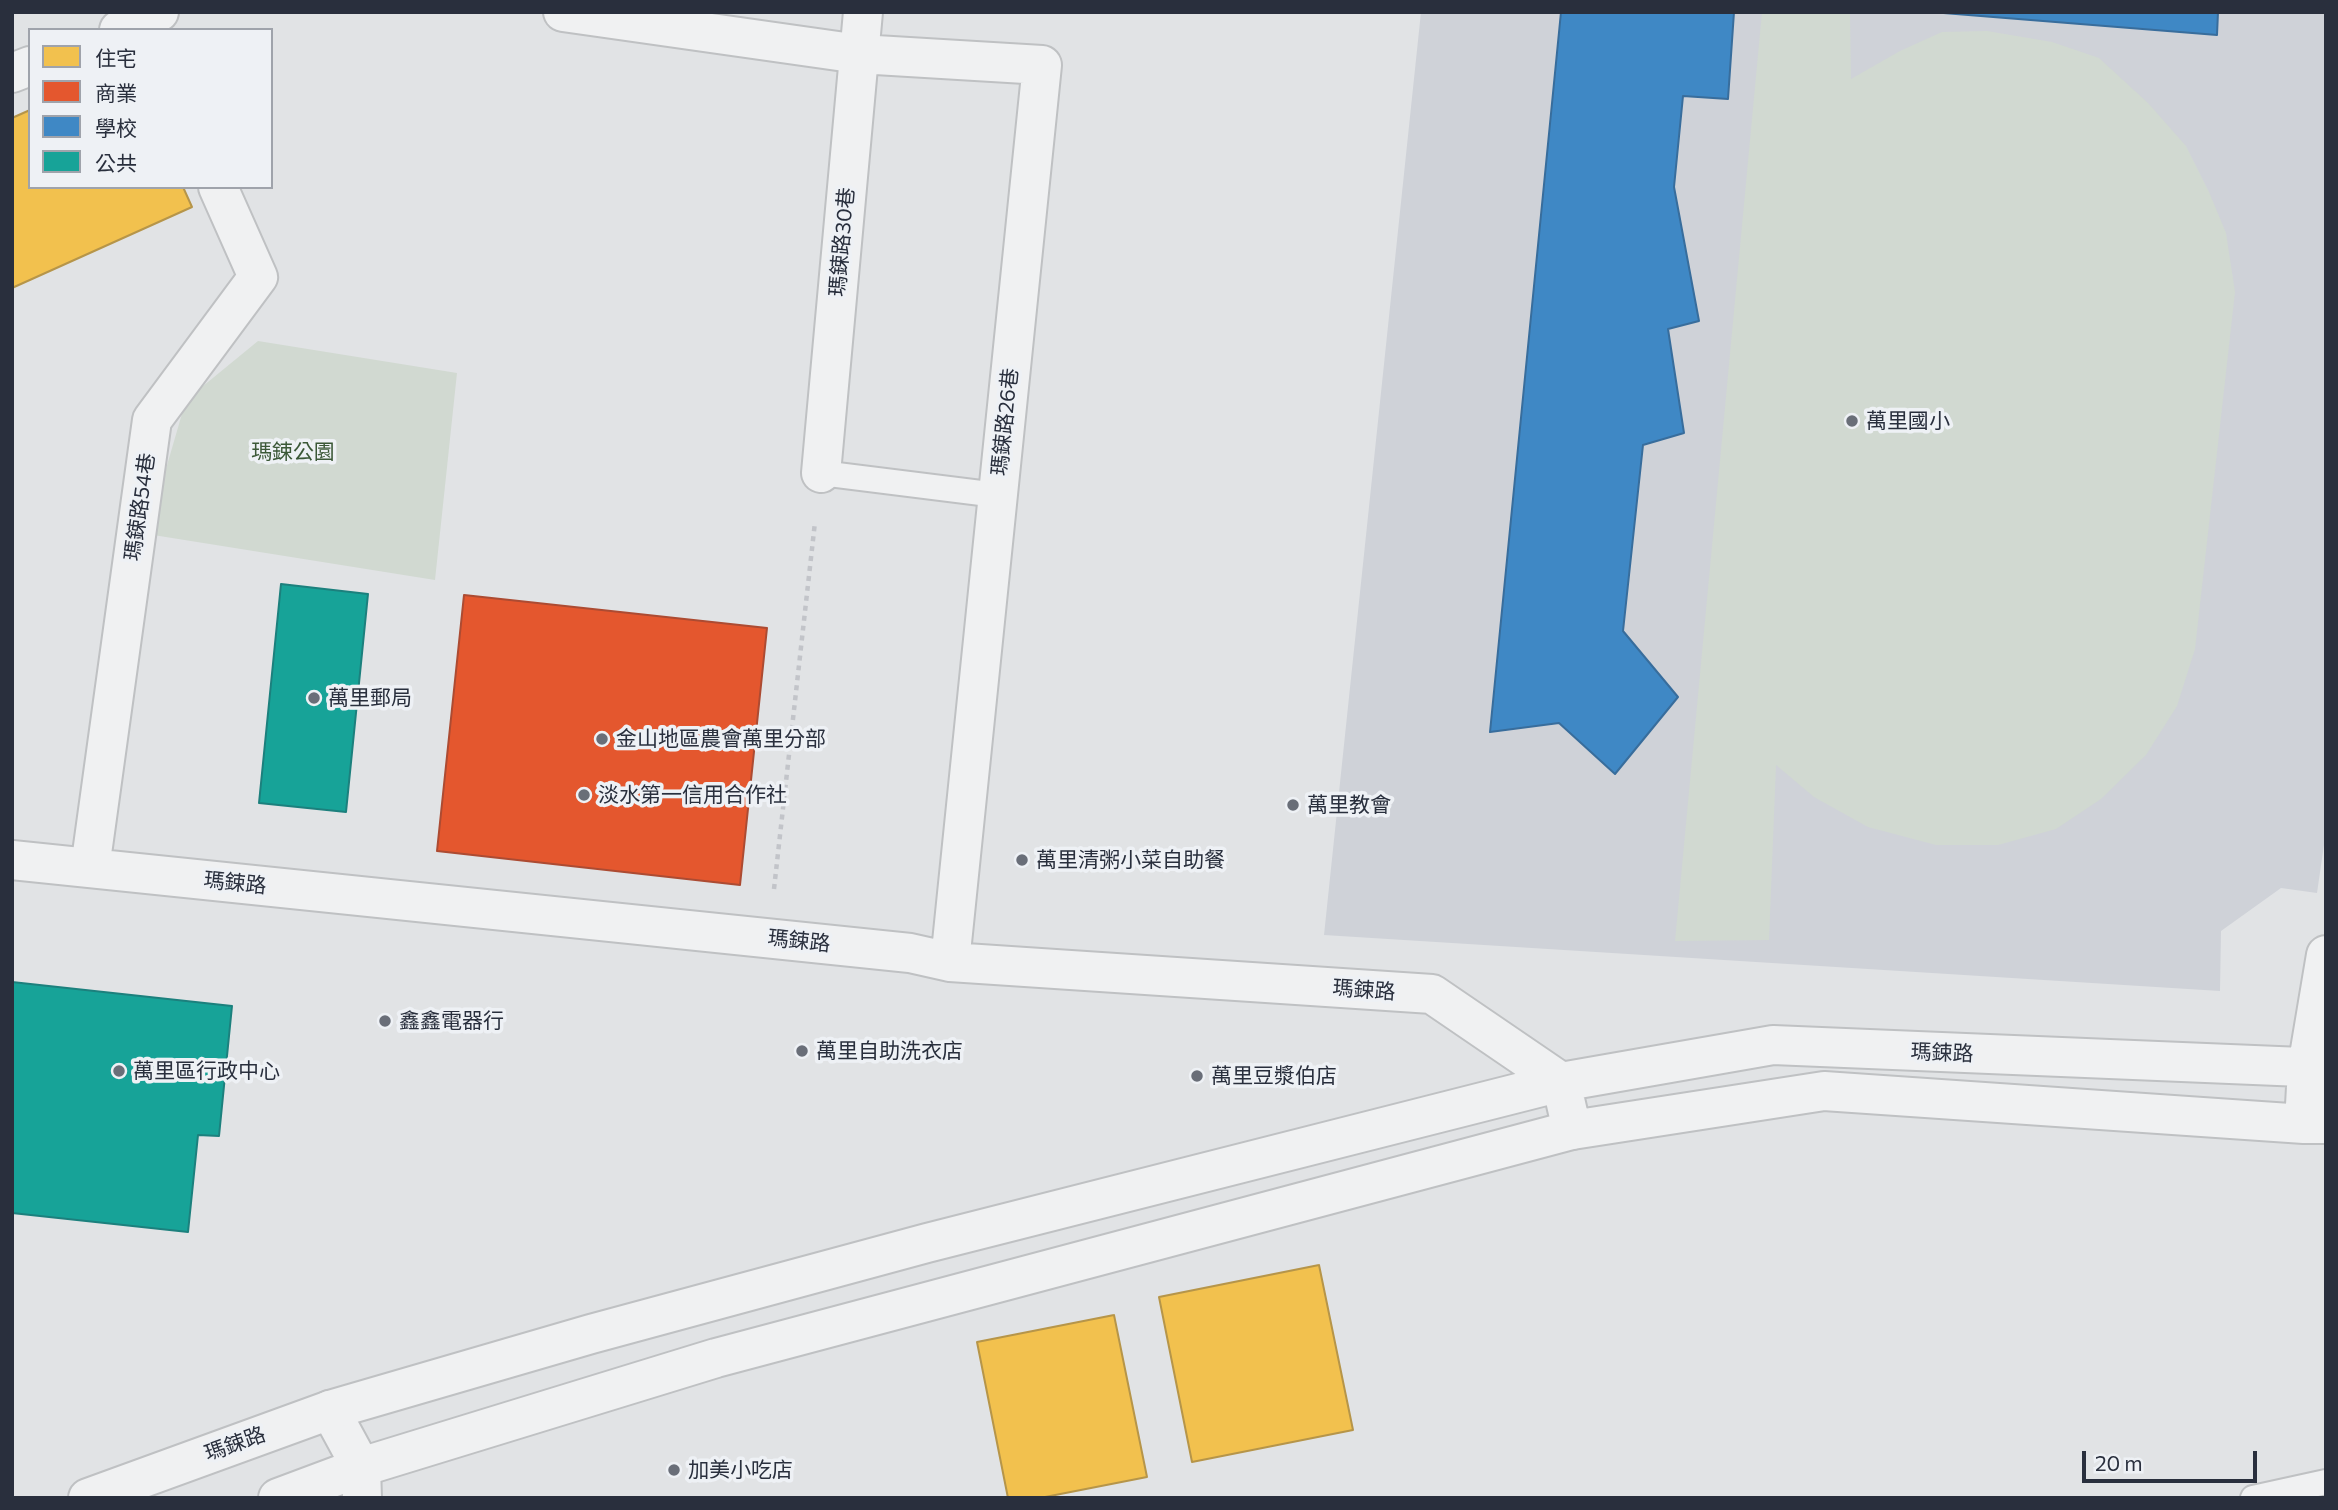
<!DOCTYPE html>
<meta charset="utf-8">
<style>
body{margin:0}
#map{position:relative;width:2338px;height:1510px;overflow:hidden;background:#e1e3e5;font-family:Commissioner,"Noto Sans TC",sans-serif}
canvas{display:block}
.frame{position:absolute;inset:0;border:14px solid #292f3d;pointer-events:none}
.legend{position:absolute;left:28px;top:28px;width:245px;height:161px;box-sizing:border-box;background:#eef1f5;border:2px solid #9fa3ab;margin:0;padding:9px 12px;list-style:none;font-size:21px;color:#292f3d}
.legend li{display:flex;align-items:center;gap:14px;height:35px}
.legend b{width:35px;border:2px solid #9fa3ab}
.scale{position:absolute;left:2082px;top:1451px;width:175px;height:32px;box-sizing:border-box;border:4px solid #292f3d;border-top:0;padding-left:9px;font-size:21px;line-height:24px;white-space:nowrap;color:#292f3d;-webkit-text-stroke:5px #eef1f5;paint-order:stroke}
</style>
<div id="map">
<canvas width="2338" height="1510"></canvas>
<div class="frame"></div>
<ul class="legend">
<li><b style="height:19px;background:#f2c14e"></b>住宅</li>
<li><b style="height:19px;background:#e4572e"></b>商業</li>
<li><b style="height:19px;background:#3f88c5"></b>學校</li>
<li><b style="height:19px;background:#17a398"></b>公共</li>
</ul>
<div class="scale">20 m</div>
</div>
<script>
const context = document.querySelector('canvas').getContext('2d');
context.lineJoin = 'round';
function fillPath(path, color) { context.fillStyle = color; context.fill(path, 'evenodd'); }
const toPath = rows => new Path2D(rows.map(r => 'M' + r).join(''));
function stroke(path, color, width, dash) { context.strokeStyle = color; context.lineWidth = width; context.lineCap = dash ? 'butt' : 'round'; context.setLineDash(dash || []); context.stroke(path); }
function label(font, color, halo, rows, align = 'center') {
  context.font = font + ' Commissioner,"Noto Sans TC",sans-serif'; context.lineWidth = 7; context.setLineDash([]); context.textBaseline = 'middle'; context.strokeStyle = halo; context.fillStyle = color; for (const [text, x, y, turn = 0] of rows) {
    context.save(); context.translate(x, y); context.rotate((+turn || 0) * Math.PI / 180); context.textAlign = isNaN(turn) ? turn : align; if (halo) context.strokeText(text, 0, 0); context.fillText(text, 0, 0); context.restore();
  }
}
const built = toPath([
 [1421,12,2326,12,2326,831,2317,893,2281,888,2221,931,2220,991,1324,935]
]);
const green = toPath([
 [1762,12,1850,12,1851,79,1900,51,1942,32,1987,31,2052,42,2099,58,2148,103,2186,146,2209,192,2226,233,2235,292,2195,649,2177,706,2146,755,2101,799,2056,829,1998,845,1936,845,1868,827,1814,797,1776,765,1769,940,1675,941],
 [258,341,457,373,435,580,147,534,186,400]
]);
const homes = toPath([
 [30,110,30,187,183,187,192,207,12,288,12,118,30,110],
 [1319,1265,1353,1430,1192,1462,1159,1297,1319,1265],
 [1114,1315,1147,1477,1040,1498,1008,1498,977,1342,1114,1315]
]);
const shops = toPath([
 [464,595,767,628,740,885,437,851,464,595]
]);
const schools = toPath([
 [1561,12,1734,12,1728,99,1683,96,1674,187,1699,321,1668,329,1684,433,1643,445,1623,631,1678,697,1615,774,1559,723,1490,732,1561,12],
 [1931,12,2218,12,2217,35,1931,12]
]);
const public = toPath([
 [281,584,368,594,346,812,259,803,281,584],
 [12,982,232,1006,219,1136,198,1135,188,1232,12,1213,12,982]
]);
const path = toPath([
 [774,889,815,522]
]);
const service = toPath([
 [821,473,997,495],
 [2253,1498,2326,1482]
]);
const minor = toPath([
 [563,12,859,54,1042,65,950,962],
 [119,30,159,12],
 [12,73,30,66],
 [821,473,863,12],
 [12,860,910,953,950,962,1432,994,1561,1082,1572,1130,1824,1091,2304,1124,2326,1124],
 [90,868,152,420,258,277,218,187],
 [1561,1082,1773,1045,2326,1068],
 [2304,1124,2307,1068,2326,955],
 [330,1410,361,1467,362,1498]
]);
const tertiary = toPath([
 [88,1498,330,1410,591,1334,927,1243,1561,1082],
 [278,1498,361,1467,716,1358,1572,1130]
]);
const markers = [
 [1852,421,7,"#696e78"],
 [314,698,7,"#696e78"],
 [602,739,7,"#696e78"],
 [584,795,7,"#696e78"],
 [1293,805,7,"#696e78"],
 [1022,860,7,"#696e78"],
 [385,1021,7,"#696e78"],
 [802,1051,7,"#696e78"],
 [119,1071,7,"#696e78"],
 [1197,1076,7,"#696e78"],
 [674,1470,7,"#696e78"]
];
const streetNames = [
 ["瑪鋉路30巷",842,242,-85],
 ["瑪鋉路26巷",1005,422,-84],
 ["瑪鋉路54巷",140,507,-82],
 ["瑪鋉路",235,883,6],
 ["瑪鋉路",799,941,6],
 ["瑪鋉路",1364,990,4],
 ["瑪鋉路",1942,1053,2],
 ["瑪鋉路",235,1444,-20]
];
const poiNames = [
 ["萬里國小",1866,421],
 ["萬里郵局",328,698],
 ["金山地區農會萬里分部",616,739],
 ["淡水第一信用合作社",598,795],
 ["萬里教會",1307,805],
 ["萬里清粥小菜自助餐",1036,860],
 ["鑫鑫電器行",399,1021],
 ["萬里自助洗衣店",816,1051],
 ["萬里區行政中心",133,1071],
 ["萬里豆漿伯店",1211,1076],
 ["加美小吃店",688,1470]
];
const parkNames = [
 ["瑪鋉公園",293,452]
];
fillPath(built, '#cfd2d8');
fillPath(green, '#d1d9d1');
fillPath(homes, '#f2c14e');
stroke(homes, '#b69549', 2);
fillPath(shops, '#e4572e');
stroke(shops, '#ac4b32', 2);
fillPath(schools, '#3f88c5');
stroke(schools, '#386d9c', 2);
fillPath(public, '#17a398');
stroke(public, '#1c807d', 2);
stroke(service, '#bfc1c3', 28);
stroke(minor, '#bfc1c3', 42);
stroke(tertiary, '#bfc1c3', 42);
stroke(path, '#c2c4c9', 4.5, [5, 5]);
stroke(service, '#f0f1f2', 24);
stroke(minor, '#f0f1f2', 38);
stroke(tertiary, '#f0f1f2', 38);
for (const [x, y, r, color] of markers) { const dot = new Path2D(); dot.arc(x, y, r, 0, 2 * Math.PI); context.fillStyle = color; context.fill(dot); stroke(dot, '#eef1f5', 2.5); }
label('21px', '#292f3d', '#eef1f5', streetNames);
label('21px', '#292f3d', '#eef1f5', poiNames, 'left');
label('21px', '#3b5837', '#eef1f5', parkNames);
</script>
